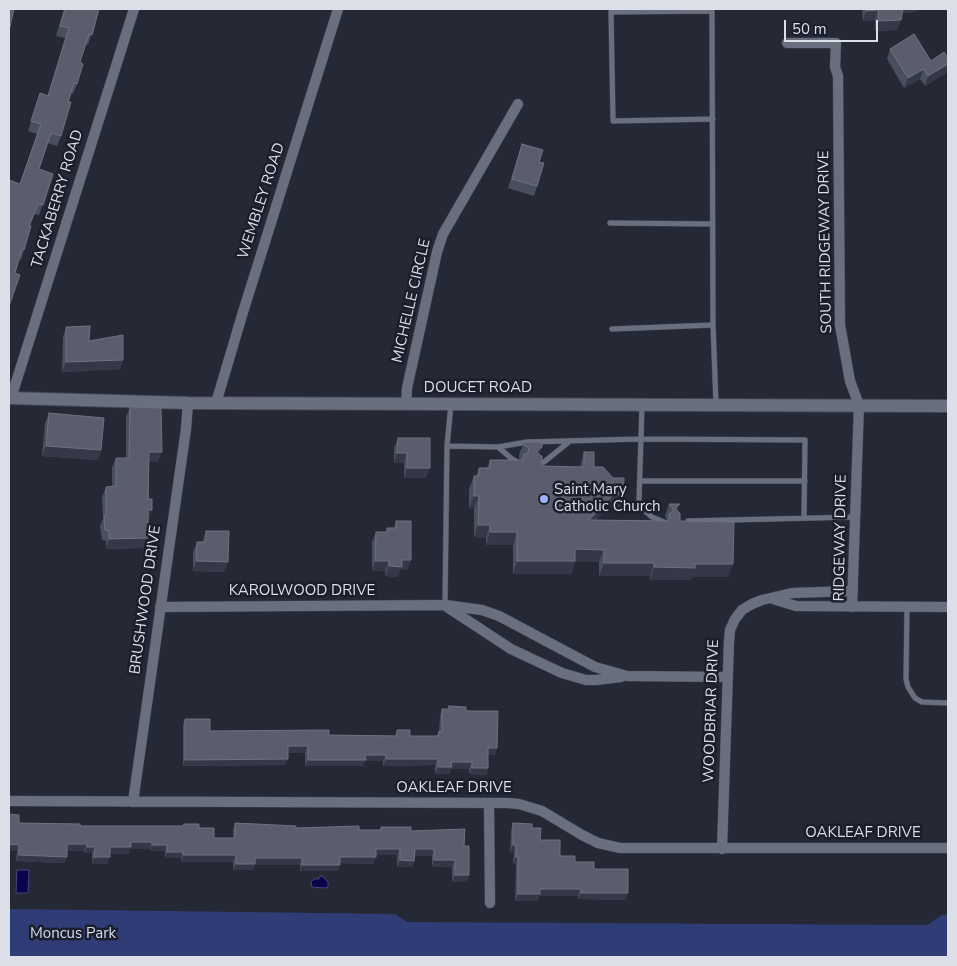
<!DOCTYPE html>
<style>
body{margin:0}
#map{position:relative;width:957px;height:966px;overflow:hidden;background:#252936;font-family:"Nunito Sans",sans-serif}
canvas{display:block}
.frame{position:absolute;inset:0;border:10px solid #dcdfe8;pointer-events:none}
.scale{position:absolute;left:784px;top:20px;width:94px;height:22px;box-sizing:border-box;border:2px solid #dcdfe8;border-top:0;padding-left:6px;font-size:15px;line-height:18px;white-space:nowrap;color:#dcdfe8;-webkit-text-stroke:4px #1b1f2c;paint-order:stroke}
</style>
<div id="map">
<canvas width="957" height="966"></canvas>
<div class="frame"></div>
<div class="scale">50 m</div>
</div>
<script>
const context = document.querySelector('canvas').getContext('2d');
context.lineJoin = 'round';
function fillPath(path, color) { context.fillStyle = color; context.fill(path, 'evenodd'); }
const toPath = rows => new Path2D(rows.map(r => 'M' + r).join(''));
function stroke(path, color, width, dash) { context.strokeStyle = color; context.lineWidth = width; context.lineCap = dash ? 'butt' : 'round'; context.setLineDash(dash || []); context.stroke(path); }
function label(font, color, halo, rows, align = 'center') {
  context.font = font + ' "Nunito Sans",sans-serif'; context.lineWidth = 5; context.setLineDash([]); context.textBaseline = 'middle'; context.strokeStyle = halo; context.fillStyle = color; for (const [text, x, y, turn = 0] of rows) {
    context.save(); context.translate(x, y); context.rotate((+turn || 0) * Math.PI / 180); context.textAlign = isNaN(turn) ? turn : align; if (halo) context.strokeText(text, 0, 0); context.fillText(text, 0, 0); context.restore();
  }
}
const green = toPath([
 [9,909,395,914,407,922,927,925,942,915,948,915,948,957,9,957]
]);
const water = toPath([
 [17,870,29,870,28,893,16,893,17,870],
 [322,876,328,882,328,887,325,888,312,887,311,882,314,879,319,879,319,877,322,876]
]);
const service = toPath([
 [713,119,613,121,611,12,712,11,713,325,716,404],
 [610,223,713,224],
 [612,329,713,325],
 [642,406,639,500,645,511,652,517,664,522],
 [447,446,451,404],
 [498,447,512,459,519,463],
 [537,464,544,462,570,441],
 [640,481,805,481],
 [688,521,855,517],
 [445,605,447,446,498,447,527,442,641,439,805,440,804,518],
 [907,607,906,679,908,687,915,698,922,702,948,703]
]);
const minor = toPath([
 [787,43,836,43,835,67,838,76,840,325,850,381,859,405,852,607],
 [11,398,134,9],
 [216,403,243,312,338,9],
 [406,404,407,388,437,252,443,234,518,104],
 [773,599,796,606,948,607],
 [160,607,445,605,482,610,499,616,595,667,627,676,727,677],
 [447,607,511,649,562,673,586,680,596,680,621,677],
 [9,801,507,803,519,804,542,811,582,835,598,843,620,848,948,848],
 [133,802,186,429,188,403],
 [489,803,490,903],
 [722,849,729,641,730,630,735,619,742,610,752,604,762,600,792,593,853,591]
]);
const tertiary = toPath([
 [9,398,188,403,948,406]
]);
const wall = toPath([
 [64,9,99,9,88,45,86,44,80,62,77,84,73,94,71,93,61,136,57,146,47,143,39,169,53,174,39,215,34,214,30,226,24,250,21,260,19,259,15,273,9,306,20,184,37,134,28,131,40,93,48,95,65,38,56,36],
 [862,9,918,9,916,12,902,13,897,30,875,31,875,20,863,21],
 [890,49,931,61,948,58,948,69,947,72,925,86,920,79,904,88,887,59],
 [522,144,539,162,537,186,534,196,508,188],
 [66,327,123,360,120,369,62,372,63,337],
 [130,407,158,462,149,462,149,520,148,520,144,548,106,549,106,541,102,540,100,526,103,519,102,497,106,487,112,487,112,468,116,458,126,458,126,417],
 [49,413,101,450,98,460,42,456,45,423],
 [398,438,426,478,404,478,404,463,394,463,394,448],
 [524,442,542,447,539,454,542,466,580,467,584,452,594,467,623,495,619,507,608,507,596,520,667,521,667,520,665,516,669,504,678,511,680,521,728,577,692,577,691,580,650,580,650,576,599,576,599,562,575,562,571,574,513,574,513,545,486,545,486,538,474,537,474,508,469,508,469,489,474,476,476,476,479,468,487,468,490,460,522,460,519,458,519,455],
 [396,521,411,560,407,570,400,570,398,577,385,576,385,571,372,571,372,542,376,532,386,532,387,528,394,528],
 [206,531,228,562,224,572,193,571,193,552,197,542,202,542],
 [449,706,497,748,495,755,488,755,488,768,486,775,469,774,469,769,451,769,449,774,435,774,435,765,383,766,383,761,365,761,363,766,305,766,305,753,288,753,285,765,183,766,183,725,185,719,210,731,329,735,395,736,397,730,410,736,437,736,439,731,440,716,442,709,448,709],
 [9,814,19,823,80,826,183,826,184,824,199,828,214,838,233,838,233,830,235,823,296,828,359,830,380,830,381,827,411,831,464,846,467,882,452,882,452,867,432,867,432,856,415,856,414,861,412,867,397,867,397,855,376,855,373,864,340,863,338,871,300,871,300,865,255,865,253,870,233,870,233,862,181,862,181,858,165,858,165,851,150,851,150,849,130,849,128,854,110,854,107,864,92,864,92,853,84,853,84,851,67,851,67,857,64,863,16,861,17,851,9,851],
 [513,823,532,828,540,840,560,856,594,869,628,893,625,900,578,899,578,896,539,896,537,901,515,901,516,864,513,864,514,852,510,852,511,830]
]);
const shadedWall = toPath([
 [902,9,918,9,916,12,901,13],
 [878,10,875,20,863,21,866,11],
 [901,20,897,30,875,31,879,21],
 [948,64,948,69,947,72,925,86,928,76],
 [924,69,920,79,904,88,908,78],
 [123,360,120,369,62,372,66,362],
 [46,446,101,450,98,460,42,456],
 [542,447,537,459,537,451],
 [149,452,162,452,158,462,145,462],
 [397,453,407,453,404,463,394,463],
 [407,468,430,468,426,478,404,478],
 [613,495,623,495,619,507,608,507,584,533,589,520],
 [474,496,479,496,474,508,469,508],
 [148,510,152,510,149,520,144,520],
 [478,525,490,525,486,538,474,537],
 [490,532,517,532,513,545,486,545],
 [148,538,144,548,106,549,109,539],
 [575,549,604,550,599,562,575,562,571,574,513,574,517,561],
 [402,560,411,560,407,570,400,570,398,577,385,576,389,566],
 [196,561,228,562,224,572,193,571],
 [375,561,389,561,385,571,372,571],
 [604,563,654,563,650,576,599,576],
 [695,564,733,564,728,577,692,577,691,580,650,580,654,567],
 [288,746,308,746,305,753,285,753],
 [488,748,497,748,495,755,486,755],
 [365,755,386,755,383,761,365,761,363,766,305,766,308,760],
 [288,759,285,765,183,766,185,760],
 [386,759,438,759,435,765,383,766],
 [451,762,472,762,469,769,451,769,449,774,435,774,438,767],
 [472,768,488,768,486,775,469,774],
 [131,842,152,842,150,849,130,849,128,854,107,854,110,847],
 [9,844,19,845,17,851,9,851],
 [67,844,87,844,84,851,65,851],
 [152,845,167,845,165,851,150,851],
 [513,845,516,845,514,852,510,852],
 [87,847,95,847,92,853,84,853],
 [376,849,400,849,397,855,374,855],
 [415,849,434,849,432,856,412,856],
 [167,852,183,852,181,858,165,858],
 [19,855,67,857,64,863,16,861],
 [183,855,236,855,233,862,181,862],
 [94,857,110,857,107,864,92,864],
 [340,857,376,857,373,864,338,863],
 [516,857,518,857,516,864,513,864],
 [255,858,302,858,300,865,255,865,253,870,233,870,236,864],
 [400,860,414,861,412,867,397,867],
 [434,860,455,860,452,867,432,867],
 [302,865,340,865,338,871,300,871],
 [455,875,469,875,467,882,452,882],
 [540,889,581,889,578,896,539,896,537,901,515,901,518,894],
 [581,893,628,893,625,900,578,899]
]);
const building = toPath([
 [9,9,14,9,9,31,9,9],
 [65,9,99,9,92,35,89,34,80,62,83,64,77,84,74,83,68,102,71,102,61,136,51,133,39,169,53,174,43,205,38,204,29,226,31,226,24,250,22,249,15,273,20,275,9,306,9,180,20,184,41,124,31,121,40,93,48,96,69,28,60,26,65,9],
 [866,9,903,9,901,20,879,21,878,10,866,11,866,9],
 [914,34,931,61,944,52,948,58,948,64,928,76,924,69,908,78,890,49,914,34],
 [522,144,543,150,539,162,544,163,537,186,512,179,522,144],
 [90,326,89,341,123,335,123,360,66,362,66,327,90,326],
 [130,407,161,408,162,452,149,452,148,499,152,499,152,510,148,510,148,538,109,539,109,531,105,530,104,516,106,516,106,487,116,486,116,458,129,458,130,407],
 [49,413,104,418,101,450,46,446,49,413],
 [398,438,430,438,430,468,407,468,407,453,397,453,398,438],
 [524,442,542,442,542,447,537,451,538,454,542,456,542,466,584,467,584,452,594,452,594,467,603,467,613,478,624,478,623,495,613,495,589,520,669,521,669,514,674,510,669,504,680,504,676,508,677,511,680,513,680,521,734,522,733,564,695,564,695,568,654,567,654,563,604,563,604,550,575,549,575,561,517,561,517,532,490,532,490,525,478,525,479,496,474,496,474,476,479,476,479,468,490,468,490,460,523,460,524,454,527,454,529,450,528,447,524,445,524,442],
 [396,521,411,521,411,560,402,560,402,567,389,566,389,561,375,561,376,532,387,532,387,528,396,528,396,521],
 [206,531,229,531,228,562,196,561,197,542,206,542,206,531],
 [449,706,466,707,466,711,498,711,497,748,488,748,488,768,472,768,472,762,451,762,452,767,438,767,438,759,386,759,386,755,365,755,366,760,308,760,308,746,288,746,288,759,185,760,185,719,210,719,210,731,329,730,329,735,397,736,397,730,410,730,410,736,438,736,439,731,442,732,442,709,449,709,449,706],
 [9,814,19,815,19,823,80,824,80,826,183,826,184,824,199,824,199,828,214,828,214,838,235,838,235,823,296,826,296,828,359,826,359,830,381,830,381,827,411,827,411,831,465,829,464,846,469,846,469,875,455,875,455,860,434,860,434,849,415,849,414,861,400,860,400,849,376,849,376,857,340,857,340,865,302,865,302,858,255,858,255,864,236,864,236,855,183,855,183,852,167,852,167,845,152,845,152,842,131,842,131,847,110,847,110,857,94,857,95,847,87,847,87,844,67,844,67,857,19,855,19,845,9,844,9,814],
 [513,823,532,824,532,828,541,828,540,840,560,840,560,856,575,856,575,862,594,862,594,869,628,869,628,893,581,893,581,889,540,889,540,894,518,894,518,857,516,857,516,845,513,845,513,823]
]);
const markers = [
 [544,499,5,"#9fb3fd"]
];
const streetNames = [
 ["TACKABERRY ROAD",58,199,-73],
 ["WEMBLEY ROAD",262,201,-72],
 ["SOUTH RIDGEWAY DRIVE",826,242,-91],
 ["MICHELLE CIRCLE",412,301,-77],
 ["DOUCET ROAD",478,388],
 ["RIDGEWAY DRIVE",841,538,-89],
 ["KAROLWOOD DRIVE",302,591],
 ["BRUSHWOOD DRIVE",146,600,-82],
 ["WOODBRIAR DRIVE",712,711,-88],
 ["OAKLEAF DRIVE",454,788],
 ["OAKLEAF DRIVE",863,833]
];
const poiNames = [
 ["Saint Mary",554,490],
 ["Catholic Church",554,507]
];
const parkNames = [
 ["Moncus Park",73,934]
];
fillPath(green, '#303c75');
fillPath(water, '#0a024a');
stroke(water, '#494479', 1);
stroke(service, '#444753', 6);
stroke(minor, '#444753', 11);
stroke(tertiary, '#444753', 14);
stroke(service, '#6a6f7f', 5);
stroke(minor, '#6a6f7f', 10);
stroke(tertiary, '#6a6f7f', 12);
fillPath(wall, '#4a4f5d');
fillPath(shadedWall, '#353947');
fillPath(building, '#5a5e6c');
stroke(building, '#6e7280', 1);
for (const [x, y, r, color] of markers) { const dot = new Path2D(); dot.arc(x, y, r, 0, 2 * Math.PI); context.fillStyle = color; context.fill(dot); stroke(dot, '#1b1f2c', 2); }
label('15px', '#dcdfe8', '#1b1f2c', streetNames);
label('15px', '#dcdfe8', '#1b1f2c', poiNames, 'left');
label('15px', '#d5dbf1', '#1b1f2c', parkNames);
</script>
